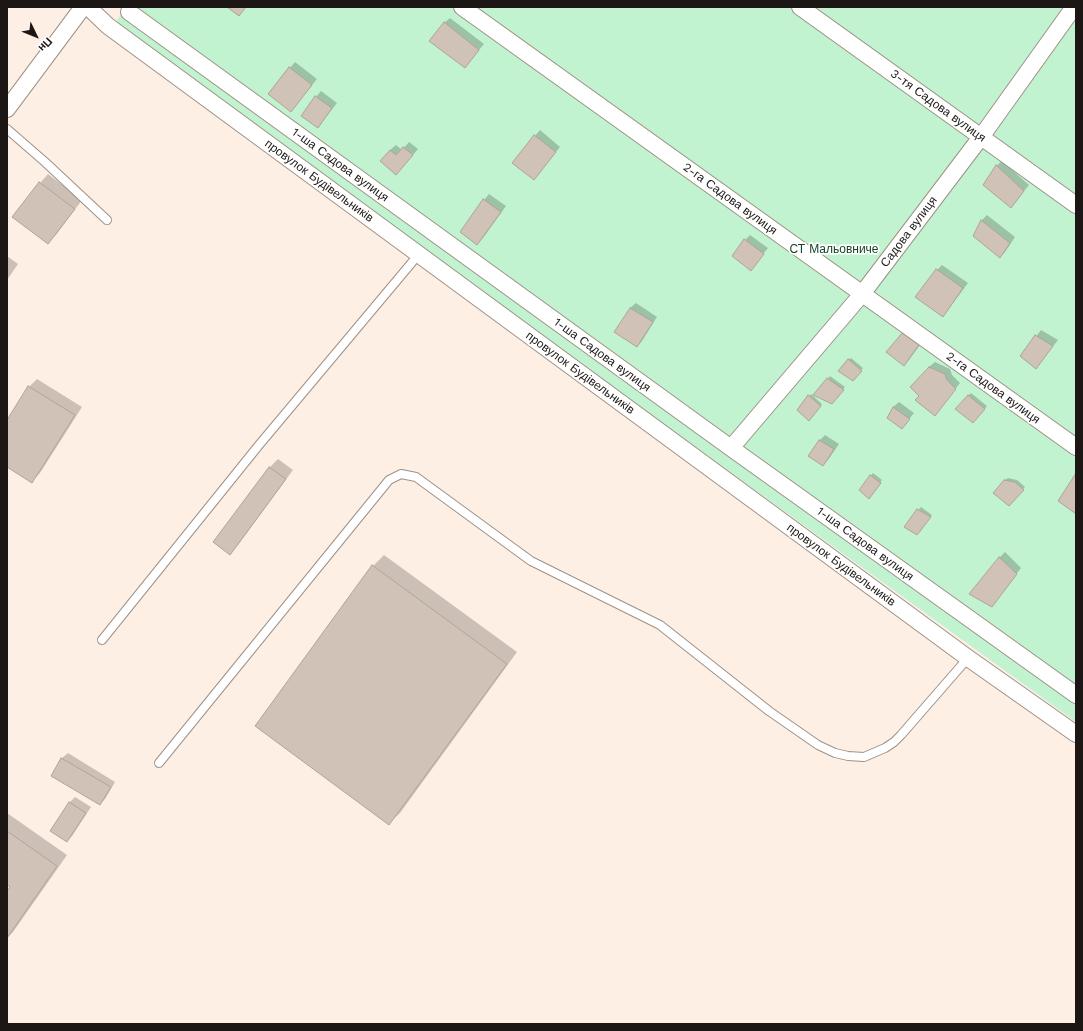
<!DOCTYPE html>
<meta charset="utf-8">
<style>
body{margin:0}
#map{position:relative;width:1083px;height:1031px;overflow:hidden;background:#feefe4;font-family:"Work Sans",sans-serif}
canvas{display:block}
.frame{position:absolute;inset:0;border:8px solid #1c1714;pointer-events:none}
.north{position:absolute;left:16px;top:16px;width:40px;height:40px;-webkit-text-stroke:3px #fff;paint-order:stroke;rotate:133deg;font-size:11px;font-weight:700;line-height:16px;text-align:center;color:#1c1714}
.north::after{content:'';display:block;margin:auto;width:14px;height:18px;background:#1c1714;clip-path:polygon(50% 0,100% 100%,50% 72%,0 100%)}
</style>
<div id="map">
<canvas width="1083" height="1031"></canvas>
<div class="frame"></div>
<div class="north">Пн</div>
</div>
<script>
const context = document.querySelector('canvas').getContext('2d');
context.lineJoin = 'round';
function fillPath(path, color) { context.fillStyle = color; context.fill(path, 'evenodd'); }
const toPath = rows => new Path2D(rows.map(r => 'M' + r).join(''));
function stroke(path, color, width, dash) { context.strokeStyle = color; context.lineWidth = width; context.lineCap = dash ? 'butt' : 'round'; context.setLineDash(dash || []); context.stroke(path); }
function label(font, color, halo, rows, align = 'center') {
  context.font = font + ' "Work Sans",sans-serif'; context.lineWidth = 3.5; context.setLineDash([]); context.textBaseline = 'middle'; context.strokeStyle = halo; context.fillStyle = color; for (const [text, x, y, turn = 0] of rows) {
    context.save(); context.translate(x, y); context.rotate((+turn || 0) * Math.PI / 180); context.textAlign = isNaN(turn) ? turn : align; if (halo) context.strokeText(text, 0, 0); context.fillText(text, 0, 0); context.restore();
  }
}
const green = toPath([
 [126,7,1076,7,1076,722,121,32,117,20]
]);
const shadow = toPath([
 [450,18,484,44,465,67,444,23],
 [295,62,317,79,291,111,269,93],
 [321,91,337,103,318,127,316,97],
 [540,130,560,147,539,173,535,136],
 [409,142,418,149,401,169,390,150,396,145,402,150],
 [1002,161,1029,185,1016,201,996,166],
 [48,174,82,200,56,235,47,243,14,217,40,183],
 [489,194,506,206,483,238,477,244,461,232,484,200],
 [987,215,1015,237,1005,252,1000,257,974,236,982,220],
 [750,235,768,248,751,269,745,240],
 [7,256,18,264,7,280],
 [942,265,968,283,948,310,943,315,937,270],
 [636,303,657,317,642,341,637,346,615,332,630,308],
 [1041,330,1058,340,1036,368,1022,355],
 [925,338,909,360,904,365,888,352],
 [851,358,863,368,855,377,848,360],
 [935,362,950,369,952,375,960,383,935,415,929,367],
 [830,376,845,387,834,400,828,379],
 [37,379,82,407,40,473,32,481,7,466,7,422,29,387],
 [971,393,987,406,973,422,956,409],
 [811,394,822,404,811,417,809,396],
 [899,402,914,413,902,428,893,407],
 [825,435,839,444,828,460,823,465,819,441],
 [278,459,293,470,238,545,230,553,214,542,270,467],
 [873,473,882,480,871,495,860,490],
 [1008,478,1017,480,1025,487,1009,505,1005,480],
 [921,507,932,515,920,532,906,526],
 [1005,552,1021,568,992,606,999,558],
 [384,555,517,652,400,813,389,823,373,566],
 [68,753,115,782,105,799,100,804,52,775,62,758],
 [75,797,91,807,72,836,67,841,51,831,70,802],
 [7,813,67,855,13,932,7,938,7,893,11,887,7,884]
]);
const building = toPath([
 [227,7,246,7,239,16,227,7],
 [444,22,479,50,465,68,429,41,444,22],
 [289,67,312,85,291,112,268,94,289,67],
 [315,96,332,108,318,128,301,116,315,96],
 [534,135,556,152,534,180,512,163,534,135],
 [403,147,413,155,396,175,380,161,390,150,396,155,403,147],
 [996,165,1024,191,1011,208,983,185,996,165],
 [39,182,75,209,48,244,12,217,39,182],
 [483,199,501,212,477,245,460,232,483,199],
 [981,220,1010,243,1000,258,973,236,981,220],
 [744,239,764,254,751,271,732,256,744,239],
 [936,269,963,288,943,317,915,297,936,269],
 [630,308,653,322,637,347,614,332,630,308],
 [904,331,920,343,904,366,886,352,904,331],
 [1035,335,1053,346,1036,369,1020,356,1035,335],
 [848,359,862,371,853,381,838,371,848,359],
 [929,367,945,374,947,380,956,389,935,416,915,400,919,396,910,387,929,367],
 [827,378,844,390,832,404,813,395,827,378],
 [28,386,75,415,32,483,7,467,7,420,28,386],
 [808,395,821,406,809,421,797,410,808,395],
 [968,395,985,409,973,423,955,409,968,395],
 [893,407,910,419,902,429,887,418,893,407],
 [819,440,834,449,823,466,808,456,819,440],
 [269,467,286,479,230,555,213,542,269,467],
 [1076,473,1076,514,1058,501,1076,473],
 [870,475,881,483,869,499,859,490,870,475],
 [1004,480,1015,482,1024,490,1009,506,993,493,1004,480],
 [917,509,931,517,917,535,904,527,917,509],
 [999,557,1017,574,992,607,969,594,999,557],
 [372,565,507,664,389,825,255,726,372,565],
 [61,758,111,787,100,805,51,776,61,758],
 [69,802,86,813,67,842,50,831,69,802],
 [7,831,57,866,7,938,7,891,10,887,7,885,7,831]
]);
const lane = toPath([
 [7,129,45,162,107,220],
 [102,640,259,445,419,254],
 [159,763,389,480,401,474,416,477,531,561,660,625,769,711,818,745,835,753,848,756,864,757,885,748,894,742,901,735,968,658]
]);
const street = toPath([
 [88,7,108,26,968,658,1076,734],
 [462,7,1076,447],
 [800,7,1076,205],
 [129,12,731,448,1076,695],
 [7,109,83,7],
 [731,448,862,294,981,137,1074,7]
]);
const streetNames = [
 ["3-тя Садова вулиця",938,106,36],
 ["1-ша Садова вулиця",340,165,36],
 ["провулок Будівельників",319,181,36],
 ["2-га Садова вулиця",730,199,36],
 ["Садова вулиця",909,232,-53],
 ["1-ша Садова вулиця",602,355,36],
 ["провулок Будівельників",580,373,36],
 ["2-га Садова вулиця",993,388,36],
 ["1-ша Садова вулиця",865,544,36],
 ["провулок Будівельників",841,565,36]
];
const parkNames = [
 ["СТ Мальовниче",834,249]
];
fillPath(green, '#c2f3d0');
fillPath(shadow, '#0003');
fillPath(building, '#d0c2b7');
stroke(building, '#b1a399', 1);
stroke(lane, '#9e9186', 10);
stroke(street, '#9e9186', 18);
stroke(lane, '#fff', 8);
stroke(street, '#fff', 16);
label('12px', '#1c1714', '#fff', streetNames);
label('12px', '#144427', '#fff', parkNames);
</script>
